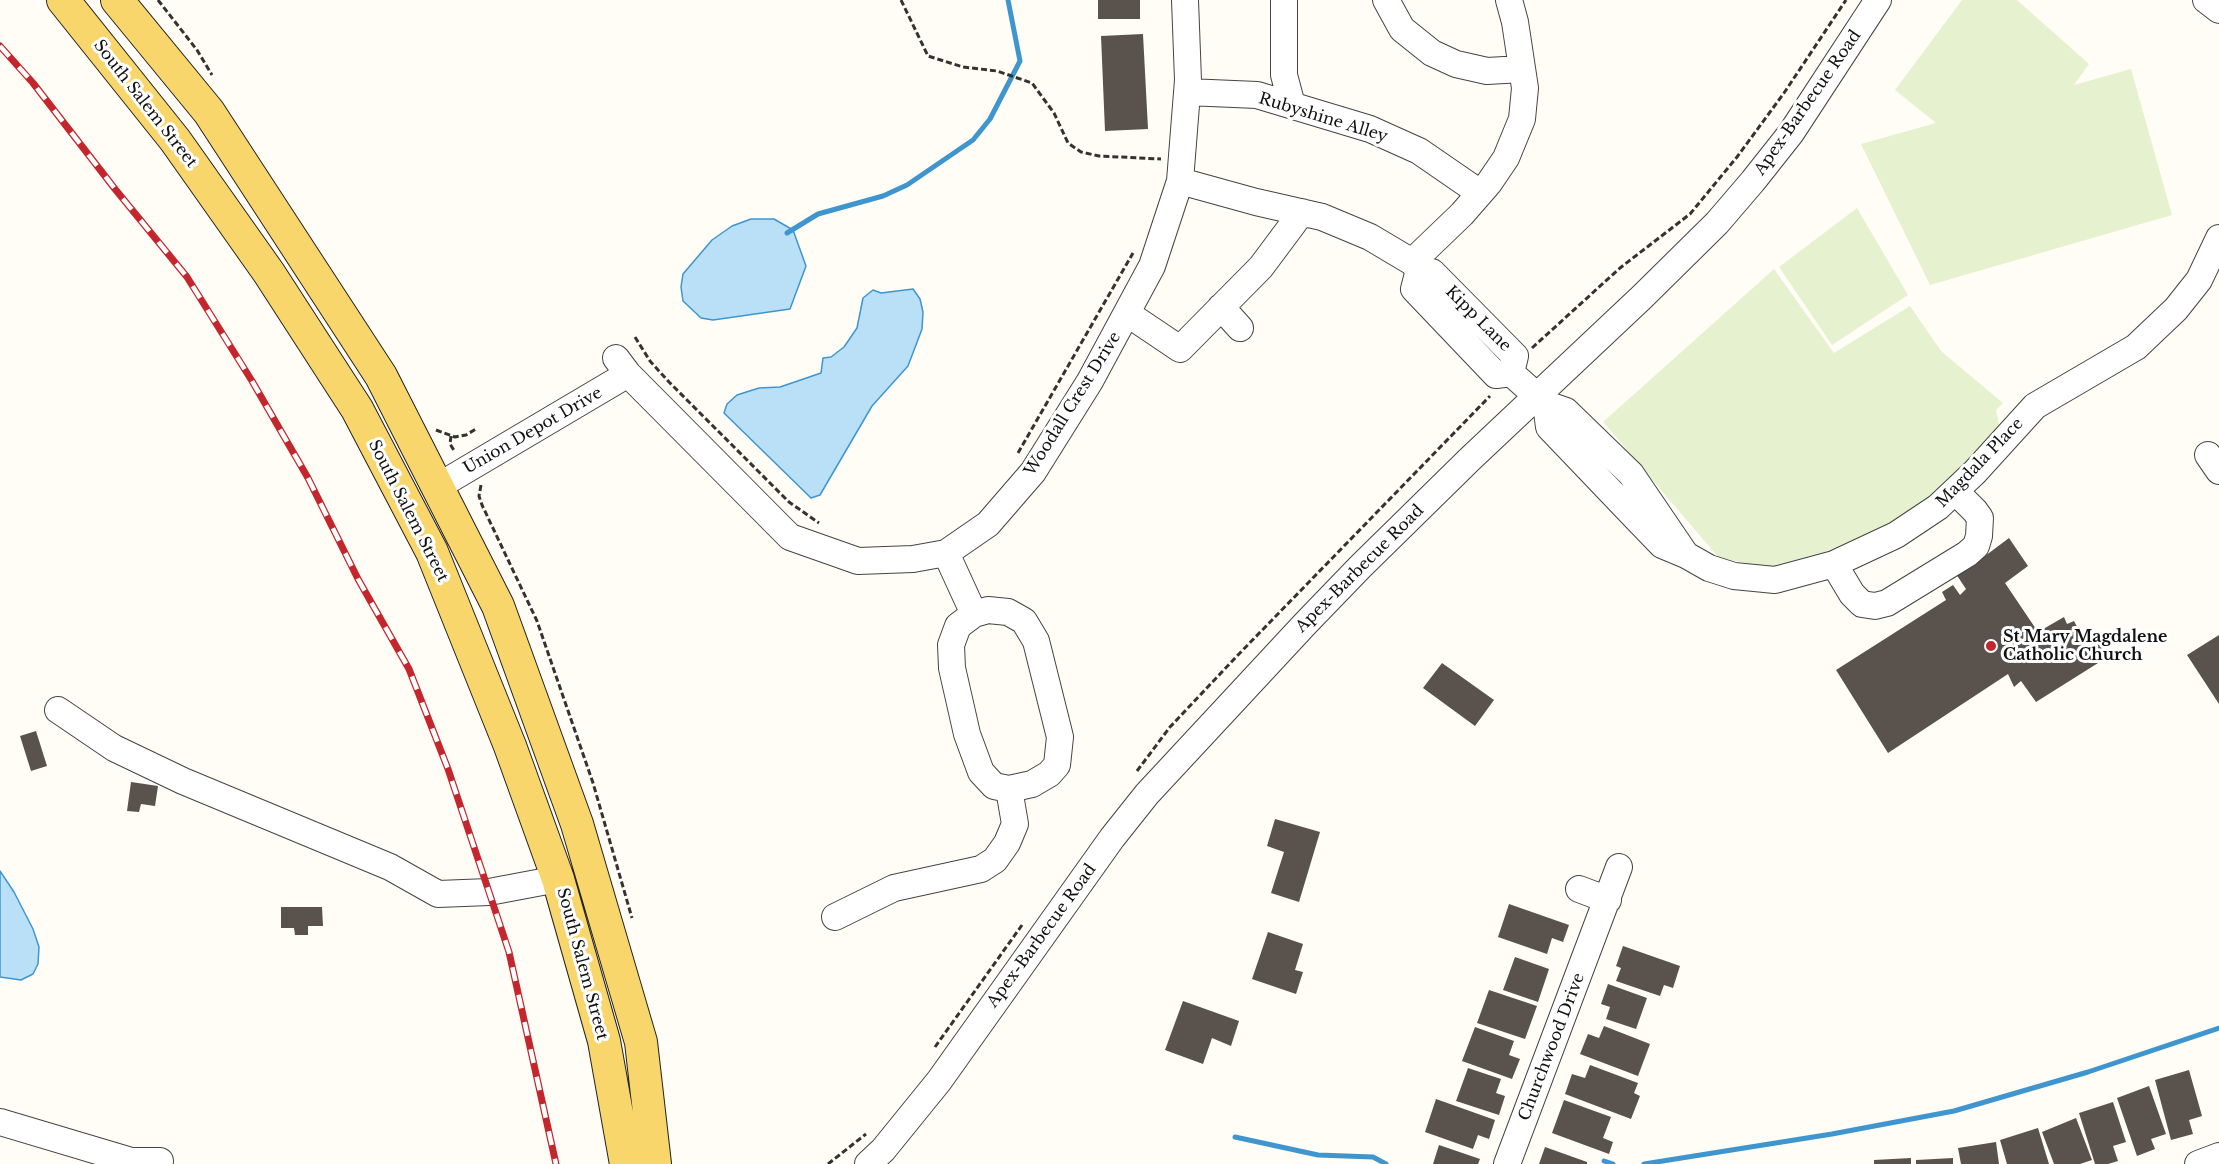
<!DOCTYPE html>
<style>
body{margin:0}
canvas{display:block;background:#fffdf5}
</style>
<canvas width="2219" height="1164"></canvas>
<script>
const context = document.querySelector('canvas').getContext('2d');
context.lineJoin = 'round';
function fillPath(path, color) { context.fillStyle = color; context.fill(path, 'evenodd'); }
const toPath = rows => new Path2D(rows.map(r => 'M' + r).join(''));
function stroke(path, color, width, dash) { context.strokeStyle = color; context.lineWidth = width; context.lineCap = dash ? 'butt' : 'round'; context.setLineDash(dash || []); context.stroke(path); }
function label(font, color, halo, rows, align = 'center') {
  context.font = font + ' "Libre Baskerville",serif'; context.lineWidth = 6; context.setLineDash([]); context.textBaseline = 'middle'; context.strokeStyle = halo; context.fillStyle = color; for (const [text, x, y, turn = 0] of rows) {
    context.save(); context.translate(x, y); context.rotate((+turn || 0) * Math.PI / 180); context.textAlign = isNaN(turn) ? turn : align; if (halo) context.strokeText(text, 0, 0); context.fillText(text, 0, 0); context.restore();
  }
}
const pitch = toPath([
 [1962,0,2017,0,2089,64,2074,85,2131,69,2172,215,1930,285,1861,144,1936,123,1895,90],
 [1857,208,1908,295,1832,345,1779,267],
 [1774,269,1834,353,1910,306,1941,351,2003,403,1996,410,2000,429,1939,492,1892,523,1854,543,1775,568,1719,558,1603,422]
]);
const water = toPath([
 [751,219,774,219,793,230,806,266,790,309,713,320,701,318,683,301,681,287,683,274,712,240,732,226,751,219],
 [913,289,920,299,923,312,922,329,908,366,872,406,820,495,811,498,724,413,727,404,737,395,759,388,780,387,821,373,823,358,831,357,844,347,857,328,863,298,873,290,881,293,913,289],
 [0,871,14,892,33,929,39,947,38,964,33,974,21,980,0,977,0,871]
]);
const stream = toPath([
 [787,233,818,214,883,196,907,185,973,140,990,119,1020,61,1008,0],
 [1235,1137,1318,1155,1373,1157,1386,1164],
 [1604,1161,1613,1164],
 [1644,1164,1832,1134,1954,1111,2088,1072,2219,1028]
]);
const building = toPath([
 [1098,0,1140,0,1140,19,1098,19],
 [1143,34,1148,129,1105,131,1101,36],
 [2009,538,2028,566,2005,583,2038,632,2064,617,2067,624,2074,621,2084,640,2100,631,2114,653,2036,702,2021,681,2014,687,2008,674,1888,753,1836,670,1946,600,1942,592,1953,585,1960,595,1966,589,1954,571,1985,556],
 [2219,635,2219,704,2187,655],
 [1442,663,1494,700,1475,726,1423,688],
 [36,731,47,766,31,771,20,736],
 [131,782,158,786,155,806,141,804,139,812,127,811],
 [1275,819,1320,832,1299,902,1271,893,1284,852,1267,846],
 [1509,904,1569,925,1563,942,1552,938,1547,954,1498,937],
 [281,907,322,907,323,926,308,926,308,935,295,935,294,928,281,928],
 [1268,932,1303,944,1295,970,1303,972,1296,994,1252,979],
 [1623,946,1680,966,1673,988,1664,985,1660,996,1616,981,1621,968,1616,966],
 [1515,957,1549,969,1538,1002,1503,990],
 [1608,984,1647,998,1636,1029,1606,1019,1610,1007,1601,1004],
 [1489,990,1537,1006,1525,1039,1477,1023],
 [1183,1001,1239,1021,1231,1046,1212,1038,1203,1064,1165,1050],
 [1604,1026,1650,1044,1638,1076,1580,1054,1588,1034,1599,1038],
 [1475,1027,1514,1041,1509,1055,1520,1059,1512,1079,1462,1061],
 [1590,1065,1638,1083,1634,1093,1640,1096,1631,1119,1565,1094,1572,1074,1585,1078],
 [1468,1068,1501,1079,1496,1093,1505,1096,1499,1115,1456,1101],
 [2189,1070,2202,1116,2189,1120,2193,1134,2171,1140,2155,1080],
 [2149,1086,2166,1134,2151,1139,2155,1149,2137,1156,2117,1098],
 [1436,1099,1495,1120,1489,1139,1478,1135,1473,1149,1425,1132],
 [1564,1100,1611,1117,1603,1138,1613,1142,1609,1154,1552,1133],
 [2113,1102,2126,1142,2113,1146,2118,1161,2108,1164,2095,1164,2079,1113],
 [2076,1118,2092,1160,2080,1164,2054,1164,2042,1132],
 [2038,1128,2049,1164,2007,1164,2000,1140],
 [1996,1142,1999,1164,1961,1164,1958,1148],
 [1439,1145,1480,1159,1478,1164,1433,1164],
 [1545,1147,1587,1162,1587,1164,1539,1164],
 [1911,1158,1911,1164,1874,1164,1874,1160],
 [1953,1158,1953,1164,1916,1164,1916,1160]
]);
const path = toPath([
 [158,0,197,50,212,75],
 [901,0,928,56,963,67,997,71,1032,83,1054,113,1068,143,1081,152,1099,156,1161,159],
 [635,337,650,361,669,382,789,502,819,523],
 [1532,348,1620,268,1690,214,1737,157,1784,93,1846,0],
 [436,430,455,437,466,435,476,429],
 [451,436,450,444,455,452],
 [1018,453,1133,253],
 [481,485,479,496,482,505,537,621,593,783,632,918],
 [1137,771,1170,727,1237,656,1490,396],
 [935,1047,1022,925],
 [828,1164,866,1134]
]);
const minor = toPath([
 [1284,0,1284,75,1292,105],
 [1386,0,1402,29,1432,53,1456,64,1487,71,1522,69],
 [2206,0,2219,10],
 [1187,92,1257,95,1370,129,1419,151,1480,193],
 [1180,181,1256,202,1322,217,1370,237,1412,262],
 [1419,270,1412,262,1462,214,1489,183,1506,158,1522,119,1525,88,1515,22,1509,0],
 [1419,270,1414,289,1496,375,1511,373],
 [1419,270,1432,272,1515,356,1511,373],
 [1221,307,1240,328],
 [1128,314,1180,349,1261,267,1302,212],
 [616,358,628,374,790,537,858,561,913,559,946,553,988,524,1033,472,1090,381,1152,266,1180,181,1188,80,1185,0],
 [1511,373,1546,404,1549,427,1635,517,1662,545,1686,555,1631,474,1566,411,1546,404],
 [2208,455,2219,471],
 [437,487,628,374],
 [946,553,974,614],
 [1686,555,1709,568,1734,576,1775,580,1834,564,1896,535,1938,507,1975,472,2035,406,2136,347,2176,309,2199,280,2219,238],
 [1834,564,1852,594,1862,604,1875,606,1887,603,1967,554,1976,546,1979,536,1980,518,1975,511,1955,491],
 [988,610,1008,612,1024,621,1036,641,1060,737,1057,765,1049,774,1032,784,1009,789,994,786,981,772,967,734,952,668,951,645,958,626,974,614,988,610],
 [58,710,114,748,183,781,390,867,438,894,489,892,558,879],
 [1579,889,1608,900],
 [835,917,894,888,981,869,995,860,1007,843,1015,824,1009,789],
 [0,1122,131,1161,160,1161],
 [868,1164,883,1150,939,1081,1112,838,1147,794,1305,624,1360,567,1470,459,1642,297,1717,223,1753,181,1791,133,1878,0],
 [1507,1164,1619,867],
 [2198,1164,2219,1156]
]);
const major = toPath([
 [63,0,175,140,269,273,357,409,432,552,510,746,558,879,604,1041,626,1164],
 [117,0,209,112,381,376,498,606,577,824,641,1042,655,1164]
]);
const rail = toPath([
 [0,46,33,83,115,189,187,277,252,381,308,478,358,579,409,669,448,769,509,952,556,1164]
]);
const markers = [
 [1991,646,6,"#c4262e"]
];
const streetNames = [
 ["Apex-Barbecue Road",1808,103,-55],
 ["South Salem Street",145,104,52],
 ["Rubyshine Alley",1323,118,17],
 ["Kipp Lane",1478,319,45],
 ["Woodall Crest Drive",1073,404,-58],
 ["Union Depot Drive",533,431,-30],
 ["Magdala Place",1980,463,-46],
 ["South Salem Street",408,511,63],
 ["Apex-Barbecue Road",1360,569,-45],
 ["Apex-Barbecue Road",1042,936,-54],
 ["South Salem Street",582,964,75],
 ["Churchwood Drive",1552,1047,-69]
];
const poiNames = [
 ["St Mary Magdalene",2003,637],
 ["Catholic Church",2003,655]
];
fillPath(pitch, '#e6f2cf');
fillPath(water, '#b9e0f7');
stroke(water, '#3f96cf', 1.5);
stroke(stream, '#3f96cf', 5);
fillPath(building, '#5a524d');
stroke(minor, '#444', 28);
stroke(major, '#222', 34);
stroke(path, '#333', 3, [6, 3]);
stroke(minor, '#fff', 26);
stroke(major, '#f9d66b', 32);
stroke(rail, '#c4262e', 7);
stroke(rail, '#fff', 4.5, [14]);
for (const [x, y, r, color] of markers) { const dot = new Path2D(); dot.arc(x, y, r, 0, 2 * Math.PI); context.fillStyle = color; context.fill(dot); stroke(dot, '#fff', 2); }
label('16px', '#111', '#fff', streetNames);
label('bold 16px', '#111', '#fff', poiNames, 'left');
</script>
